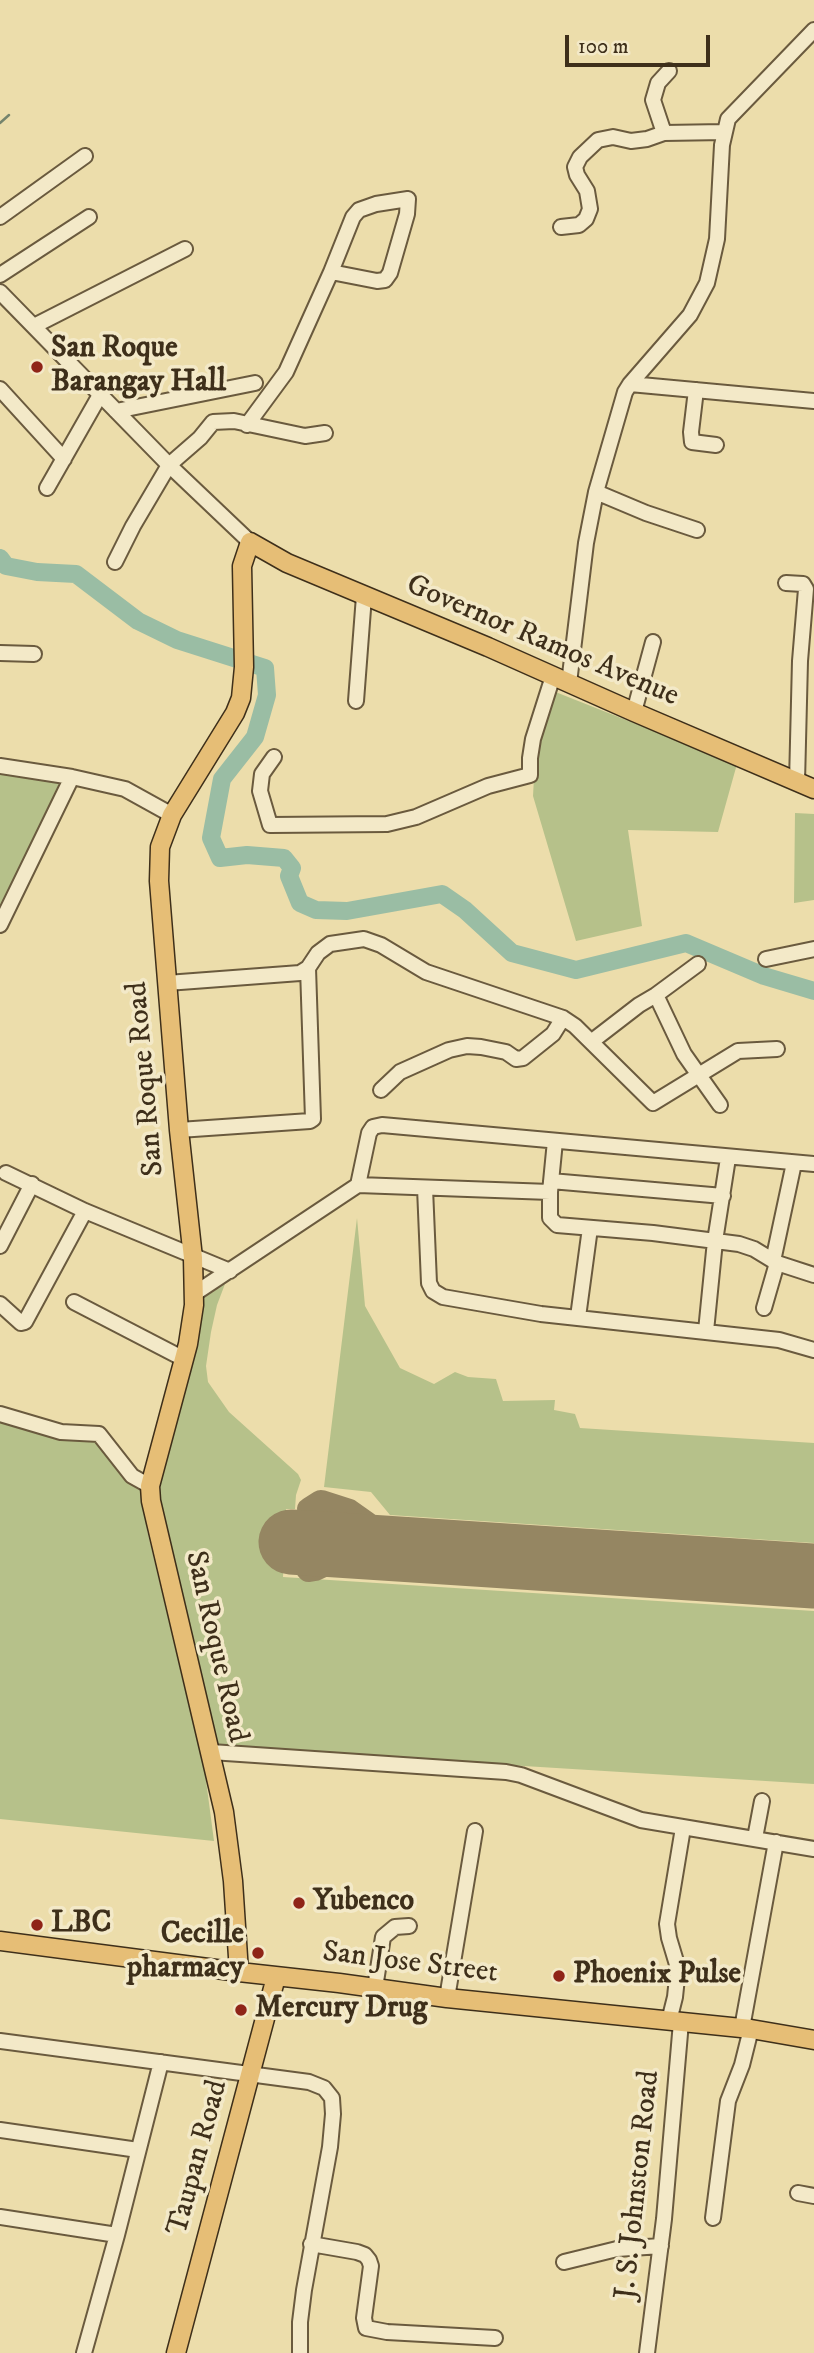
<!DOCTYPE html>
<style>
body{margin:0}
#map{position:relative;width:814px;height:2353px;overflow:hidden;background:#ecddab;font-family:"IM FELL DW Pica",serif}
canvas{display:block}
.scale{position:absolute;left:565px;top:35px;width:145px;height:32px;box-sizing:border-box;border:4px solid #3e2f1a;border-top:0;padding-left:9px;font-size:21px;line-height:24px;white-space:nowrap;color:#3e2f1a;-webkit-text-stroke:5px #f3e9c8;paint-order:stroke}
</style>
<div id="map">
<canvas width="814" height="2353"></canvas>
<div class="scale">100 m</div>
</div>
<script>
const context = document.querySelector('canvas').getContext('2d');
context.lineJoin = 'round';
function fillPath(path, color) { context.fillStyle = color; context.fill(path, 'evenodd'); }
const toPath = rows => new Path2D(rows.map(r => 'M' + r).join(''));
function stroke(path, color, width, dash) { context.strokeStyle = color; context.lineWidth = width; context.lineCap = dash ? 'butt' : 'round'; context.setLineDash(dash || []); context.stroke(path); }
function label(font, color, halo, rows, align = 'center') {
  context.font = font + ' "IM FELL DW Pica",serif'; context.lineWidth = 7; context.setLineDash([]); context.textBaseline = 'middle'; context.strokeStyle = halo; context.fillStyle = color; for (const [text, x, y, turn = 0] of rows) {
    context.save(); context.translate(x, y); context.rotate((+turn || 0) * Math.PI / 180); context.textAlign = isNaN(turn) ? turn : align; if (halo) context.strokeText(text, 0, 0); context.fillText(text, 0, 0); context.restore();
  }
}
const green = toPath([
 [553,691,737,764,718,832,628,830,642,926,576,941,533,796,536,741],
 [0,773,60,782,0,907],
 [795,813,814,814,814,900,794,903],
 [357,1218,365,1306,400,1368,434,1384,455,1372,468,1377,496,1379,503,1401,555,1400,554,1410,575,1414,580,1428,814,1443,814,1543,390,1515,371,1492,324,1487],
 [225,1284,217,1305,211,1332,206,1366,208,1382,229,1412,298,1474,301,1480,296,1495,295,1509,286,1509,283,1577,814,1611,814,1784,218,1747,159,1493,159,1476,196,1348,202,1299],
 [0,1417,92,1436,144,1488,147,1530,205,1773,214,1841,0,1819]
]);
const stream = toPath([
 [0,123,9,115]
]);
const river = toPath([
 [0,558,6,566,37,572,76,574,138,621,177,640,265,668,267,695,255,737,222,779,211,838,220,858,247,855,284,858,292,868,289,876,300,903,316,910,347,911,442,894,465,910,512,953,576,970,686,943,764,976,814,991]
]);
const taxiway = toPath([
 [323,1531,310,1539,305,1551,306,1565,309,1569,315,1568,362,1546],
 [348,1545,313,1526,310,1510,321,1503,349,1512,366,1524,389,1548]
]);
const runway = toPath([
 [291,1542,814,1576]
]);
const minor = toPath([
 [664,133,653,100,658,83,669,71],
 [0,217,85,156],
 [561,227,579,225,586,219,590,209,587,191,577,175,575,167,580,157,598,140,613,137,631,141,647,139,664,133,724,132],
 [0,275,89,217],
 [0,292,169,465,250,542],
 [34,326,185,249],
 [630,384,814,401],
 [0,389,64,459],
 [696,390,691,432,692,442,716,445],
 [116,411,255,383],
 [247,425,286,372,331,272,377,281,385,280,390,273,407,214,408,199,376,204,359,210,353,217,331,272],
 [47,488,100,395],
 [596,492,646,513,697,530],
 [115,562,133,526,169,465,200,438,213,422,234,421,305,436,325,433],
 [786,583,803,584,806,589,800,661,797,782],
 [0,653,34,654],
 [569,683,586,543,596,492,625,392,630,384,690,315,707,283,717,239,722,145,728,119,814,30],
 [356,701,364,596],
 [634,712,653,642],
 [274,757,262,774,260,791,270,825,387,824,416,817,488,786,530,775,530,758,533,739,553,676],
 [0,766,72,777,125,789,172,815],
 [0,925,72,777],
 [766,959,814,949],
 [167,983,300,973,308,968,318,953,330,944,364,939,381,945,426,972,563,1018,575,1026,653,1103,738,1051,777,1049],
 [656,995,684,1054,720,1105],
 [591,1042,639,1005,656,995,698,964],
 [381,1090,400,1072,449,1050,467,1046,481,1047,506,1052,516,1059,523,1058,553,1034,563,1018],
 [179,1130,310,1121,313,1119,308,968],
 [555,1141,550,1192,550,1218,557,1225,653,1233,739,1244,754,1249,777,1263,814,1275],
 [6,1173,85,1211,230,1271],
 [551,1181,723,1196],
 [358,1185,369,1133,373,1127,382,1125,814,1164],
 [425,1188,429,1283,433,1291,443,1297,541,1314,779,1340,814,1350],
 [0,1246,32,1184],
 [773,1261,794,1163],
 [194,1294,358,1185,550,1192],
 [74,1302,184,1359],
 [0,1304,21,1323,25,1322,85,1211],
 [764,1308,777,1263],
 [578,1317,590,1228],
 [706,1331,715,1241,728,1158],
 [0,1414,61,1432,99,1434,132,1476,150,1486],
 [211,1752,506,1772,521,1775,641,1820,814,1849],
 [755,1838,762,1801],
 [375,1988,383,1937,395,1927,409,1926],
 [447,1998,475,1831],
 [669,2021,675,1997,678,1968,669,1938,667,1924,683,1828],
 [742,2028,776,1842],
 [0,2041,309,2082,324,2088,332,2098,333,2114,330,2147,304,2290,300,2322,300,2353],
 [0,2130,138,2150],
 [798,2193,814,2196],
 [0,2217,117,2235],
 [713,2218,728,2101,742,2065,751,2029],
 [311,2244,357,2252,365,2255,369,2260,371,2266,364,2318,366,2328,387,2332,495,2338],
 [564,2262,617,2249,661,2246],
 [84,2353,117,2235,161,2062],
 [647,2353,664,2219,681,2022]
]);
const major = toPath([
 [0,1941,239,1972,339,1983,447,1998,751,2029,814,2040],
 [239,1972,233,1881,224,1812,151,1501,150,1486,188,1344,194,1305,193,1258,179,1130,159,881,160,847,172,815,235,713,241,698,244,667,242,566,250,542,287,563,488,647,634,712,814,789],
 [176,2353,276,1977]
]);
const markers = [
 [37,367,7,"#8f2418"],
 [299,1903,7,"#8f2418"],
 [37,1925,7,"#8f2418"],
 [258,1953,7,"#8f2418"],
 [559,1976,7,"#8f2418"],
 [241,2010,7,"#8f2418"]
];
const poiNames = [
 ["San Roque",51,350],
 ["Barangay Hall",51,384],
 ["Yubenco",313,1903],
 ["LBC",51,1925],
 ["Cecille",244,1936,"right"],
 ["pharmacy",244,1970,"right"],
 ["Phoenix Pulse",573,1976],
 ["Mercury Drug",255,2010]
];
const streetNames = [
 ["Governor Ramos Avenue",542,642,23],
 ["San Roque Road",147,1079,-95],
 ["San Roque Road",215,1647,77],
 ["San Jose Street",410,1964,7],
 ["Taupan Road",199,2158,-75],
 ["J. S. Johnston Road",639,2185,-84]
];
fillPath(green, '#b6c18a');
stroke(stream, '#75846d', 2.5);
stroke(river, '#9abda4', 18);
stroke(taxiway, '#958662', 26);
stroke(runway, '#958662', 65);
stroke(minor, '#6a5a3e', 18);
stroke(major, '#3e2f1a', 21);
stroke(minor, '#f3e9c8', 14);
stroke(major, '#e6be76', 18);
for (const [x, y, r, color] of markers) { const dot = new Path2D(); dot.arc(x, y, r, 0, 2 * Math.PI); context.fillStyle = color; context.fill(dot); stroke(dot, '#f3e9c8', 2.5); }
label('bold 30px', '#3e2f1a', '#f3e9c8', poiNames, 'left');
label('30px', '#3e2f1a', '#f3e9c8', streetNames);
</script>
